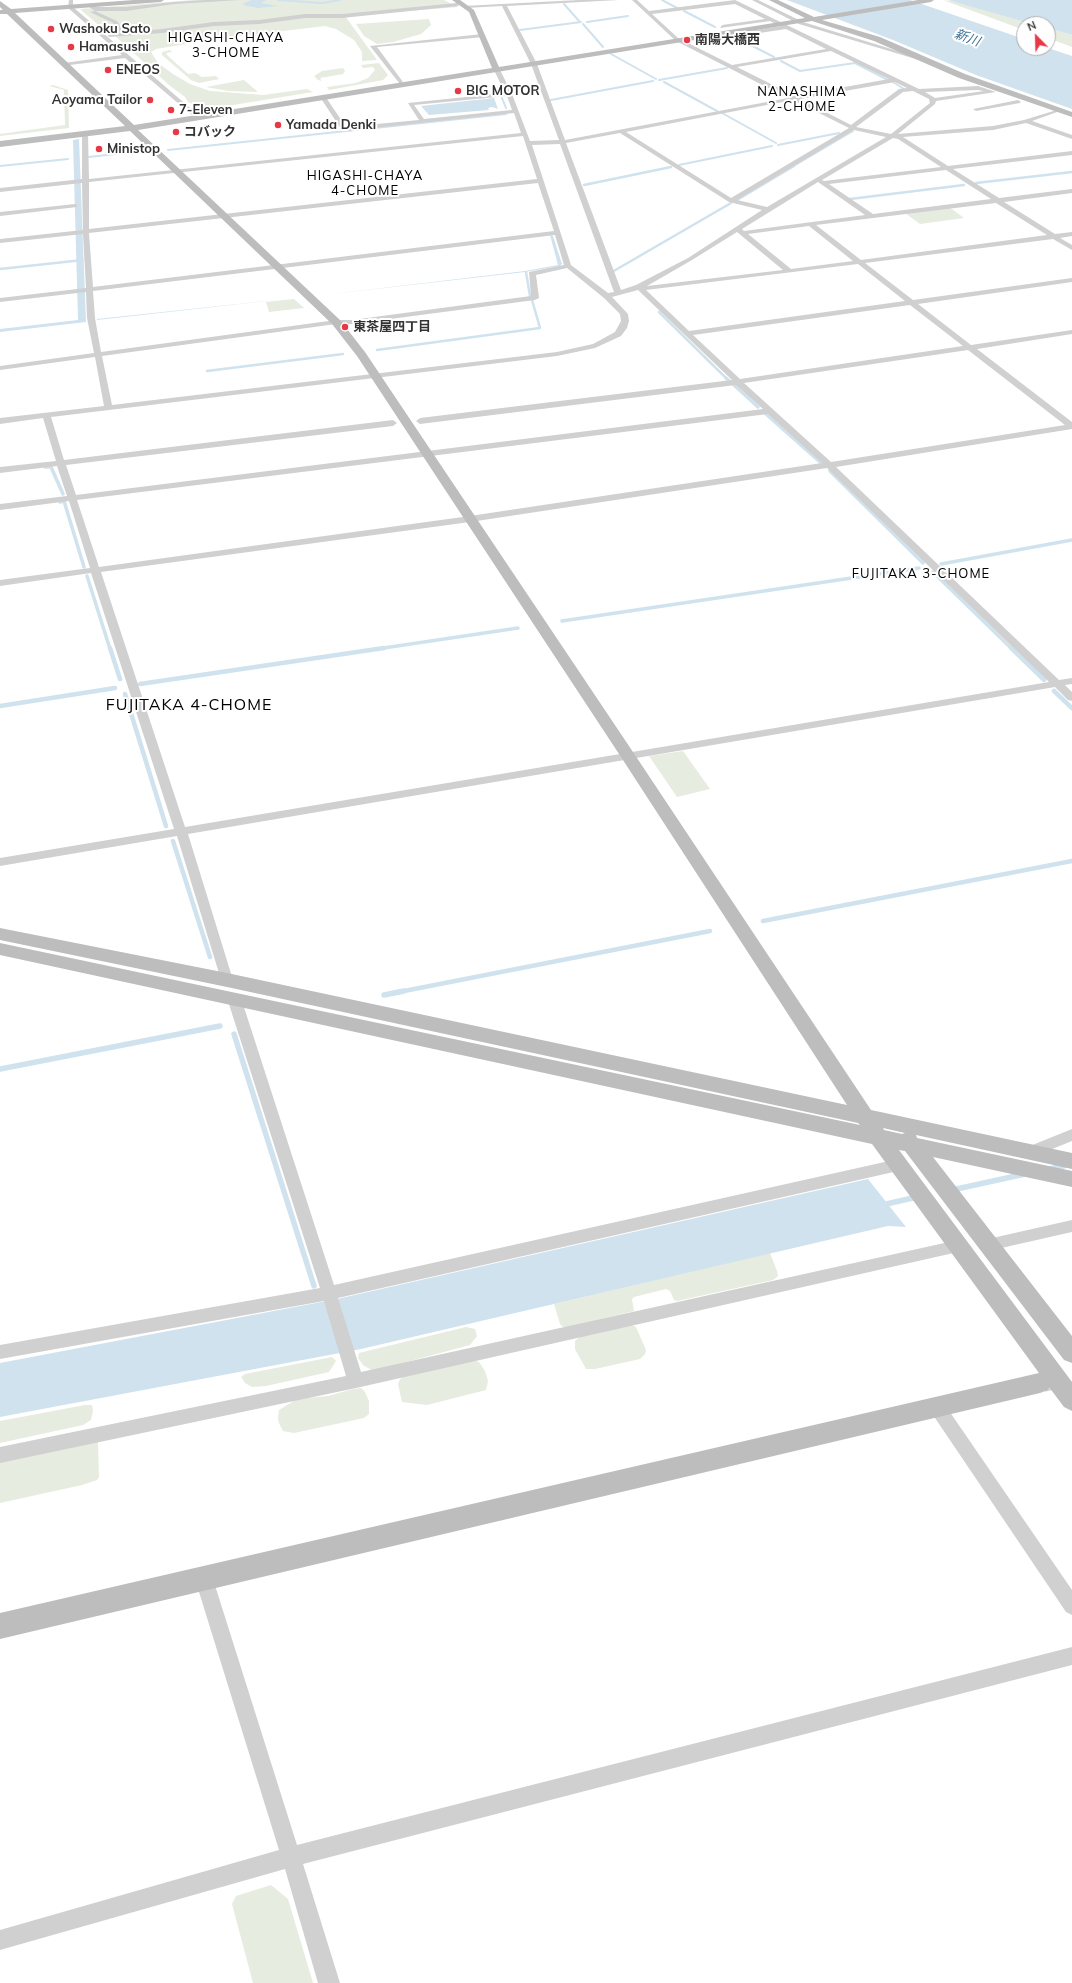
<!DOCTYPE html>
<meta charset="utf-8">
<style>
body{margin:0}
#map{position:relative;width:1072px;height:1983px;overflow:hidden;background:#fff;font-family:Mulish,sans-serif}
canvas{display:block}
.north{position:absolute;left:1016px;top:16px;width:40px;height:40px;box-sizing:border-box;background:#fff;border:1px solid #adadad;border-radius:50%;rotate:337deg;font-size:11px;font-weight:700;line-height:16px;text-align:center;color:#333}
.north::after{content:'';display:block;margin:auto;width:14px;height:18px;background:#e63946;clip-path:polygon(50% 0,100% 100%,50% 72%,0 100%)}
</style>
<div id="map">
<canvas width="1072" height="1983"></canvas>
<div class="north">N</div>
</div>
<script>
const context = document.querySelector('canvas').getContext('2d');
context.lineJoin = 'round';
function fillPath(path, color) { context.fillStyle = color; context.fill(path, 'evenodd'); }
const toPath = rows => new Path2D(rows.map(r => 'M' + r).join(''));
function stroke(path, color, width, dash) { context.strokeStyle = color; context.lineWidth = width; context.lineCap = dash ? 'butt' : 'round'; context.setLineDash(dash || []); context.stroke(path); }
function label(font, color, halo, rows, align = 'center') {
  context.font = font + ' Mulish,"Noto Sans JP",sans-serif'; context.lineWidth = 4; context.setLineDash([]); context.textBaseline = 'middle'; context.strokeStyle = halo; context.fillStyle = color; for (const [text, x, y, turn = 0] of rows) {
    context.save(); context.translate(x, y); context.rotate((+turn || 0) * Math.PI / 180); context.textAlign = isNaN(turn) ? turn : align; if (halo) context.strokeText(text, 0, 0); context.fillText(text, 0, 0); context.restore();
  }
}
const green = toPath([
 [193,0,444,0,458,7,345,16,377,60,362,61,362,52,354,40,336,29,325,26,216,39,156,49,151,52,158,63,173,74,190,84,210,91,263,95,307,89,313,92,221,107,197,106,188,102,185,97,169,85,115,36,111,36,80,9],
 [943,0,957,2,1032,24,1024,24,1024,30],
 [429,19,431,25,421,34,393,42,377,44,364,36,356,24],
 [1048,28,1072,35,1072,47,1048,38],
 [170,50,172,52,166,53,168,56,188,74,195,73,202,77,216,76,219,79,199,83,191,80,162,55,162,52],
 [379,63,388,75,383,80,329,90,327,87,356,83,368,78,375,70,373,67,363,68,361,65],
 [343,68,345,71,343,74,320,78,322,81,318,80,314,76,322,71],
 [244,80,258,92,229,91,206,87],
 [53,85,68,90,69,128,0,136,0,134,65,125,64,90,49,86],
 [949,207,964,218,920,224,905,213],
 [294,299,304,308,269,312,266,302],
 [683,751,710,789,677,797,649,756],
 [770,1253,777,1271,778,1276,773,1280,677,1301,674,1300,670,1291,666,1289,634,1297,632,1299,634,1311,568,1327,563,1327,560,1324,554,1304],
 [632,1325,636,1327,646,1350,645,1354,640,1359,595,1369,586,1369,575,1349,575,1341,583,1334],
 [466,1327,475,1329,477,1336,470,1345,373,1371,363,1365,358,1358,359,1353],
 [332,1357,336,1361,329,1372,266,1386,252,1387,245,1383,241,1377,245,1374],
 [469,1359,479,1362,485,1371,488,1381,486,1390,427,1405,402,1402,398,1384,400,1379,405,1376],
 [361,1388,365,1392,369,1401,369,1414,364,1418,294,1433,283,1431,279,1423,278,1419,279,1410,297,1399,328,1396,353,1389],
 [85,1405,92,1405,93,1411,91,1420,83,1425,0,1443,0,1421],
 [98,1442,99,1477,97,1480,82,1485,0,1503,0,1461],
 [271,1885,288,1899,313,1983,253,1983,232,1904,236,1896]
]);
const water = toPath([
 [252,0,276,0,266,0,261,3,278,6,258,8,243,5,244,3],
 [787,0,910,0,1024,39,1024,48,1048,48,1072,56,1072,109,976,75,893,40],
 [948,0,1072,0,1072,35,1048,28,1048,24,1032,24],
 [494,98,498,109,492,107,488,108,489,110,429,115,421,106],
 [79,139,86,322,0,332,0,329,78,320,73,140],
 [550,235,553,236,562,264,560,266,525,272,323,295,525,271,558,265],
 [294,298,97,320,97,319],
 [868,1179,906,1227,888,1226,361,1349,0,1417,0,1363,337,1299]
]);
const streamFar4 = toPath([
 [278,0,322,3,340,0],
 [662,0,679,9],
 [564,4,579,21],
 [684,11,715,27],
 [587,22,628,16],
 [583,24,603,47],
 [520,30,581,22],
 [733,36,774,57],
 [611,54,656,79],
 [781,61,800,71,855,63,888,80],
 [659,80,727,68],
 [664,82,717,111],
 [893,82,904,89],
 [502,98,506,108],
 [551,100,653,81],
 [722,113,776,143],
 [778,145,839,133],
 [168,150,506,114],
 [89,157,141,151],
 [679,165,772,146],
 [0,166,68,159],
 [792,167,853,131]
]);
const streamFar3 = toPath([
 [976,183,1072,172],
 [584,185,671,167],
 [850,199,964,185],
 [737,200,794,166],
 [0,269,83,260],
 [526,272,530,296],
 [612,272,731,203],
 [659,312,727,379],
 [377,350,540,328,532,300],
 [207,371,343,354]
]);
const streamFar2 = toPath([
 [726,378,729,381],
 [734,385,758,407],
 [766,414,820,462],
 [45,467,51,467,63,494],
 [830,471,923,563],
 [60,502,64,501,84,567],
 [941,564,1072,540],
 [933,572,1012,649],
 [87,576,110,649],
 [562,621,919,568],
 [377,649,518,628]
]);
const streamFar1 = toPath([
 [110,648,120,679],
 [1011,648,1044,680],
 [140,684,384,648],
 [1054,691,1072,708],
 [125,694,166,826],
 [0,706,115,688],
 [173,841,210,957],
 [763,921,1072,861],
 [399,992,710,931]
]);
const stream = toPath([
 [384,995,404,991],
 [234,1034,314,1286],
 [0,1069,220,1026],
 [1050,1169,1072,1164],
 [952,1190,1025,1174],
 [882,1205,917,1197]
]);
const secondaryTunnel = toPath([
 [1043,1382,1072,1375]
]);
const street = toPath([
 [69,0,73,0,73,7,197,114,197,116,193,116,125,58,62,66,64,63,122,55,68,8,69,0],
 [206,0,240,0,174,4,126,11,95,11,89,7,92,5,96,7,126,7,174,2,206,0],
 [579,0,619,0,507,6,537,64,565,140,788,98,676,41,632,0,637,0,649,11,735,0,919,89,978,86,996,92,936,101,935,104,898,134,993,126,1024,120,1060,109,1060,111,1032,121,1072,135,1072,139,1026,123,993,130,903,137,948,166,1072,151,1072,155,953,169,999,198,1072,189,1072,193,1004,202,1055,234,1072,232,1072,236,1060,238,1072,245,1072,250,1053,239,865,263,913,300,1072,278,1072,282,918,304,971,345,1072,330,1072,334,977,349,1072,422,1072,429,836,467,1059,680,1072,678,1072,684,1065,685,1072,692,1072,701,1068,700,1055,687,188,834,233,980,232,983,227,985,222,983,177,836,0,866,0,858,174,829,91,573,0,586,0,580,90,568,69,501,0,510,0,504,67,496,57,466,0,473,0,467,56,461,43,418,0,424,0,418,104,406,95,357,0,370,0,366,94,353,87,318,86,292,0,302,0,298,86,288,83,234,0,243,0,239,83,230,82,183,0,192,0,188,82,179,82,134,85,132,88,134,89,179,521,133,514,113,346,131,341,129,320,97,325,96,346,127,419,120,408,103,505,93,494,70,497,68,500,70,512,94,530,141,559,140,531,64,502,6,466,8,463,6,579,0],
 [735,4,765,19,722,25,720,28,770,21,781,26,707,37,694,36,692,39,707,41,786,29,826,49,732,65,678,38,652,14,735,4],
 [831,51,889,79,795,96,737,67,831,51],
 [895,82,907,88,899,89,851,125,800,99,895,82],
 [978,90,984,91,935,98,925,92,978,90],
 [913,91,929,99,930,103,891,134,856,127,903,92,913,91],
 [507,96,512,110,424,119,414,105,507,96],
 [793,100,849,128,731,198,626,132,793,100],
 [854,130,886,137,767,207,737,200,854,130],
 [620,133,729,202,762,210,688,258,636,285,621,290,566,143,620,133],
 [523,136,537,179,89,229,89,182,523,136],
 [893,138,898,139,941,167,824,181,822,180,893,138],
 [560,144,614,292,608,293,571,265,532,145,560,144],
 [946,170,991,199,873,214,829,184,946,170],
 [818,182,865,215,744,231,742,229,818,182],
 [538,183,554,231,93,287,89,233,538,183],
 [996,203,1047,235,861,260,816,225,996,203],
 [809,226,853,261,791,269,748,234,809,226],
 [737,232,783,270,647,286,692,260,737,232],
 [555,235,564,265,529,272,531,296,352,320,336,320,101,352,95,318,93,291,555,235],
 [858,264,905,301,689,331,646,290,858,264],
 [567,268,604,298,620,314,621,321,615,332,593,344,557,352,112,405,102,356,336,324,352,324,535,300,539,298,536,275,567,268],
 [638,290,732,380,420,418,416,421,420,424,736,385,763,409,76,495,66,465,393,426,397,423,393,420,64,460,51,417,557,356,595,348,621,336,627,328,629,321,628,314,612,297,638,290],
 [910,305,963,346,740,379,693,335,910,305],
 [968,350,1065,425,831,462,744,383,968,350],
 [768,414,822,463,470,516,99,567,77,500,768,414],
 [827,468,1049,682,185,827,101,572,470,522,827,468],
 [752,0,758,0,803,22,924,59,919,60,799,24,752,0],
 [457,3,459,6,342,18,305,18,259,24,214,26,162,33,109,37,107,34,112,33,116,29,113,23,90,12,95,11,117,21,122,29,118,33,162,29,214,22,259,20,305,14,342,14,457,3],
 [482,34,484,37,377,47,403,82,400,84,370,46,482,34],
 [1018,100,1021,102,1020,103,976,111,973,109,1018,100],
 [75,204,77,205,77,207,0,216,0,212,75,204],
 [234,993,239,995,241,998,334,1285,898,1159,903,1161,905,1165,903,1169,898,1171,338,1298,361,1372,958,1240,963,1241,966,1246,963,1251,958,1252,356,1388,0,1463,0,1447,346,1376,324,1301,0,1359,0,1345,320,1288,227,998,229,995,234,993],
 [1072,1129,1072,1141,1030,1158,1025,1156,1023,1152,1025,1148,1072,1129],
 [1072,1220,1072,1232,988,1251,983,1250,980,1245,983,1240,988,1239,1072,1220],
 [937,1399,943,1402,1072,1590,1072,1615,1066,1612,931,1412,929,1407,931,1402,937,1399],
 [204,1570,210,1573,213,1579,297,1845,1072,1647,1072,1665,303,1864,340,1983,318,1983,285,1869,0,1950,0,1930,279,1850,195,1579,198,1573,204,1570]
]);
const secondary = toPath([
 [134,0,164,0,161,2,15,13,134,125,492,68,469,12,452,0,460,0,474,10,499,67,805,18,769,0,778,0,814,17,918,0,934,0,931,2,822,20,880,37,965,74,1072,112,1072,117,959,78,874,41,812,21,138,130,340,320,365,352,633,752,871,1110,1072,1153,1072,1169,916,1135,917,1138,1072,1171,1072,1187,933,1157,1072,1336,1072,1363,1064,1360,905,1151,899,1150,1072,1382,1072,1411,1064,1407,1049,1387,1048,1390,1040,1393,0,1639,0,1613,1039,1373,872,1144,0,955,0,943,860,1125,858,1123,227,987,0,940,0,928,227,973,847,1105,621,757,357,356,332,324,130,131,0,147,0,141,125,126,7,14,0,14,0,10,3,10,0,7,0,1,11,9,134,0],
 [883,1128,905,1133,902,1134,884,1130,883,1128]
]);
const markers = [
 [51,29,4,"#e63946"],
 [687,40,4,"#e63946"],
 [71,47,4,"#e63946"],
 [108,70,4,"#e63946"],
 [458,91,4,"#e63946"],
 [150,100,4,"#e63946"],
 [171,110,4,"#e63946"],
 [278,125,4,"#e63946"],
 [176,132,4,"#e63946"],
 [99,149,4,"#e63946"],
 [345,327,4,"#e63946"]
];
const farPoinames = [
 ["Washoku Sato",59,29],
 ["南陽大橋西",695,40],
 ["Hamasushi",79,47],
 ["ENEOS",116,70],
 ["BIG MOTOR",466,91],
 ["Aoyama Tailor",142,100,"right"],
 ["7-Eleven",179,110],
 ["Yamada Denki",286,125],
 ["コバック",184,132],
 ["Ministop",107,149],
 ["東茶屋四丁目",353,327]
];
const farNeighbourhoodnames = [
 ["HIGASHI-CHAYA",226,38],
 ["3-CHOME",226,53],
 ["NANASHIMA",802,92],
 ["2-CHOME",802,107],
 ["HIGASHI-CHAYA",365,176],
 ["4-CHOME",365,191],
 ["FUJITAKA 3-CHOME",921,574]
];
const farWaternames = [
 ["新川",967,38,20]
];
const neighbourhoodNames = [
 ["FUJITAKA 4-CHOME",189,705]
];
fillPath(green, '#e6ecdf');
fillPath(water, '#cfe2ee');
stroke(streamFar4, '#cfe2ee', 2);
stroke(streamFar3, '#cfe2ee', 2.5);
stroke(streamFar2, '#cfe2ee', 3.5);
stroke(streamFar1, '#cfe2ee', 4.5);
stroke(stream, '#cfe2ee', 5.5);
stroke(secondaryTunnel, '#d6d6d6', 20, [20, 10]);
fillPath(street, '#d0d0d0');
fillPath(secondary, '#bdbdbd');
for (const [x, y, r, color] of markers) { const dot = new Path2D(); dot.arc(x, y, r, 0, 2 * Math.PI); context.fillStyle = color; context.fill(dot); stroke(dot, '#fff', 1.5); }
label('bold 13px', '#333', '#fff', farPoinames, 'left');
context.letterSpacing = '1px';
label('13px', '#000', '#fff', farNeighbourhoodnames);
context.letterSpacing = '0px';
label('italic 13px', '#3f7597', '#fff', farWaternames);
context.letterSpacing = '1px';
label('16px', '#000', '#fff', neighbourhoodNames);
context.letterSpacing = '0px';
</script>
